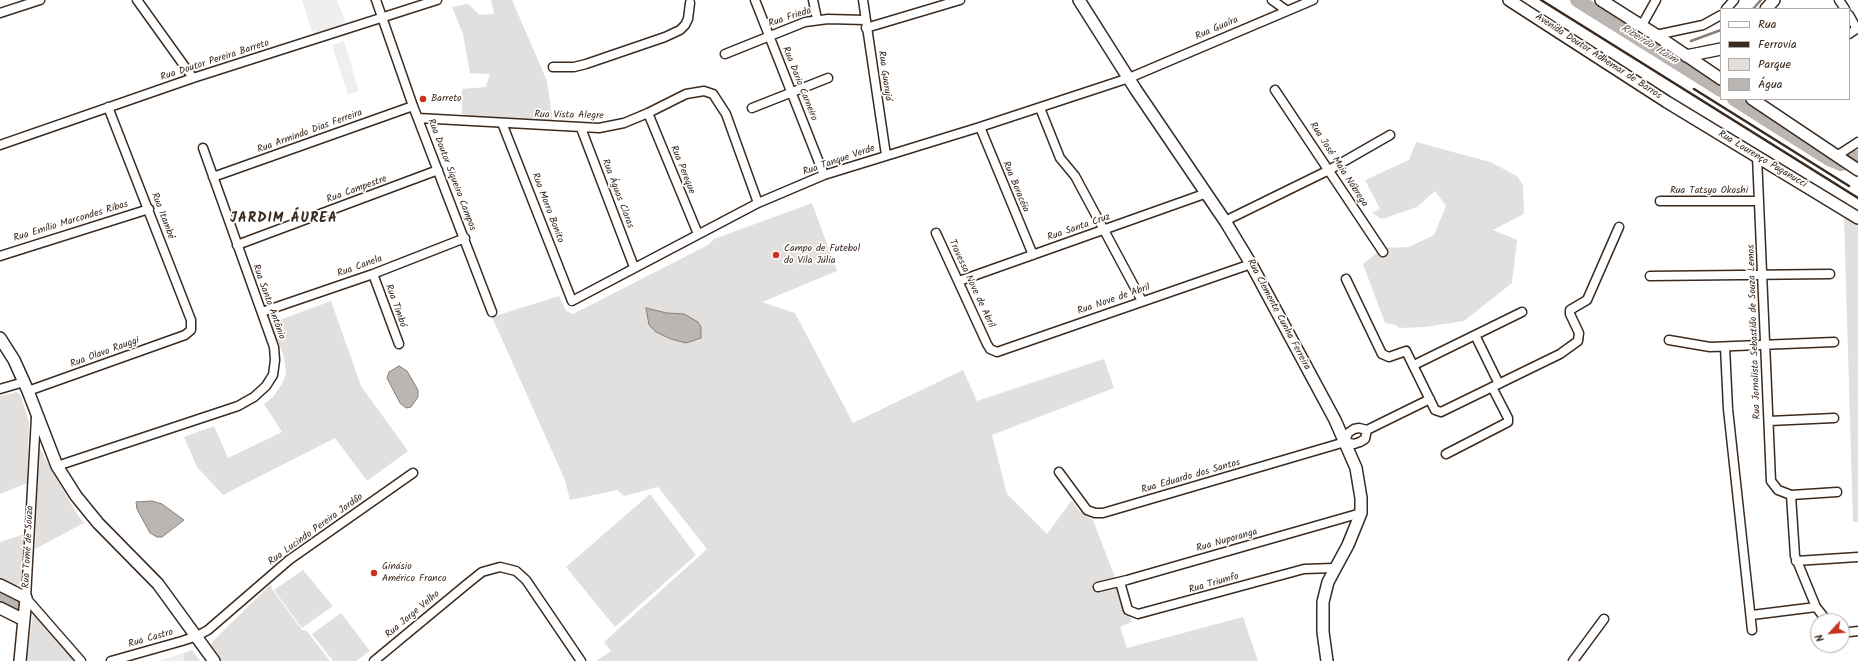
<!DOCTYPE html>
<meta charset="utf-8">
<style>
body{margin:0}
#map{position:relative;width:1858px;height:661px;overflow:hidden;background:#fff;font-family:Kalam,sans-serif}
canvas{display:block}
.legend{position:absolute;left:1720px;top:8px;width:130px;height:92px;box-sizing:border-box;background:#fff;border:1px solid #b1aaa5;margin:0;padding:5px 7px;list-style:none;font-size:12px;color:#3b2a1e}
.legend li{display:flex;align-items:center;gap:8px;height:20px}
.legend b{width:20px;border:1px solid #b1aaa5}
.north{position:absolute;left:1810px;top:613px;width:40px;height:40px;box-sizing:border-box;background:#fff;border:1px solid #b1aaa5;border-radius:50%;rotate:244deg;font-size:11px;font-weight:700;line-height:16px;text-align:center;color:#3b2a1e}
.north::after{content:'';display:block;margin:auto;width:14px;height:18px;background:#c8321e;clip-path:polygon(50% 0,100% 100%,50% 72%,0 100%)}
</style>
<div id="map">
<canvas width="1858" height="661"></canvas>
<ul class="legend">
<li><b style="height:5px;background:#fff"></b>Rua</li>
<li><b style="height:5px;background:#3b2a1e"></b>Ferrovia</li>
<li><b style="height:11px;background:#e2e0de"></b>Parque</li>
<li><b style="height:11px;background:#bcb6b3"></b>Água</li>
</ul>
<div class="north">N</div>
</div>
<script>
const context = document.querySelector('canvas').getContext('2d');
context.lineJoin = 'round';
function fillPath(path, color) { context.fillStyle = color; context.fill(path, 'evenodd'); }
const toPath = rows => new Path2D(rows.map(r => 'M' + r).join(''));
function stroke(path, color, width, dash) { context.strokeStyle = color; context.lineWidth = width; context.lineCap = dash ? 'butt' : 'round'; context.setLineDash(dash || []); context.stroke(path); }
function label(font, color, halo, rows, align = 'center') {
  context.font = font + ' Kalam,sans-serif'; context.lineWidth = 3.5; context.setLineDash([]); context.textBaseline = 'middle'; context.strokeStyle = halo; context.fillStyle = color; for (const [text, x, y, turn = 0] of rows) {
    context.save(); context.translate(x, y); context.rotate((+turn || 0) * Math.PI / 180); context.textAlign = isNaN(turn) ? turn : align; if (halo) context.strokeText(text, 0, 0); context.fillText(text, 0, 0); context.restore();
  }
}
const built = toPath([
 [302,0,337,0,346,24,313,35],
 [344,41,359,91,348,95,332,45],
 [184,653,184,661,158,661]
]);
const green = toPath([
 [491,0,512,0,547,81,553,123,504,122,462,114,462,89,486,87,490,74,470,73,463,34,452,7,468,4,480,15,494,14],
 [1416,142,1490,162,1517,176,1523,185,1524,214,1493,230,1517,240,1512,283,1464,321,1425,327,1399,328,1396,325,1385,323,1363,264,1383,248,1409,247,1434,235,1446,206,1435,191,1417,207,1382,219,1372,213,1380,209,1365,180,1409,160],
 [812,203,837,271,762,302,795,313,853,423,963,370,977,401,1104,359,1114,388,992,435,1007,494,1047,534,1072,500,1079,511,1093,520,1132,622,1120,627,1127,648,1243,617,1258,661,596,661,611,651,604,642,707,549,658,487,624,496,617,490,570,500,565,480,492,317,559,296,566,311,573,314,708,245,714,239],
 [1844,217,1858,226,1858,522,1853,522],
 [331,301,361,386,408,451,367,481,335,438,223,495,197,467,184,437,214,426,228,458,282,432,264,404,273,397,282,384,286,373,284,357,271,323],
 [17,392,20,394,29,422,27,483,0,494,0,396],
 [39,447,77,514,84,523,35,549],
 [650,494,696,555,615,627,566,567],
 [25,534,21,581,18,585,11,585,0,579,0,542],
 [303,570,333,606,302,628,274,590],
 [271,584,272,589,302,630,307,631,330,661,220,661,211,647,212,642],
 [0,588,21,601,20,611,17,612,0,605],
 [33,613,76,660,75,661,28,661,27,659],
 [341,613,370,651,356,661,333,661,312,634],
 [192,650,200,661,184,661,184,653]
]);
const water = toPath([
 [646,308,667,313,684,314,698,322,701,327,701,338,686,343,671,339,656,332,649,325,646,308],
 [399,366,407,371,418,390,418,397,411,407,406,408,400,403,387,378,389,372,399,366],
 [152,501,162,504,184,520,162,537,157,537,150,533,137,509,136,502,152,501]
]);
const stream = toPath([
 [1753,9,1761,0],
 [1691,41,1721,30],
 [1694,67,1694,73]
]);
const river = toPath([
 [1577,0,1721,90],
 [1734,99,1829,159,1841,164,1858,157],
 [0,598,14,604]
]);
const street = toPath([
 [137,0,193,78],
 [376,0,413,106,492,312],
 [755,0,824,175],
 [813,0,817,19],
 [863,0,886,155],
 [1272,0,1286,10],
 [1839,0,1845,9],
 [1726,9,1734,0],
 [0,13,40,0],
 [1849,15,1857,29],
 [1642,25,1656,0],
 [866,28,960,0],
 [1849,34,1858,28],
 [1656,35,1703,25,1721,15],
 [725,54,805,22,828,19,865,20],
 [553,67,574,67,586,64,665,37,680,30,685,25,688,19,690,3],
 [1275,90,1383,252],
 [752,108,828,78],
 [1040,108,1060,158,1075,176,1142,301],
 [648,113,698,234],
 [418,118,599,128,624,123,648,113,686,94,704,91,713,94,726,114,758,203],
 [502,123,572,301,758,203,824,175,980,127,1129,78,1313,0],
 [980,127,1033,255],
 [581,128,634,267],
 [0,145,193,78,437,0],
 [1838,155,1858,142],
 [1757,156,1771,481,1778,490,1791,495,1837,492],
 [213,177,413,106],
 [1660,201,1759,201],
 [1225,221,1329,170,1390,135],
 [936,233,987,344,990,349,997,352,1251,264],
 [237,245,438,170],
 [0,256,149,209],
 [373,274,399,344],
 [1650,276,1830,274],
 [1346,279,1382,354,1389,357,1406,351,1435,410,1441,412,1560,354,1578,341,1579,333,1570,314,1570,310,1587,300,1619,227],
 [959,281,1207,193],
 [262,312,373,274,465,238],
 [1475,335,1499,384],
 [1669,340,1710,347,1834,342],
 [1725,347,1728,409,1752,630],
 [1414,365,1522,312],
 [0,389,24,382],
 [28,391,185,335,191,330,191,320,108,107],
 [36,417,26,598,81,661],
 [1769,421,1834,418],
 [1345,442,1348,433,1354,429,1359,428,1367,430,1430,399],
 [1446,454,1508,422,1508,418,1492,387],
 [57,466,238,406,254,397,266,386,273,375,275,360,274,347,203,148],
 [1059,472,1087,510,1095,513,1103,513,1345,442,1354,444,1360,442,1365,439,1367,430],
 [1791,495,1795,556,1816,607,1827,621],
 [1796,561,1858,557],
 [1120,582,1128,610,1138,614,1304,569,1334,568],
 [1098,587,1127,580,1361,513],
 [1752,615,1816,607],
 [1842,633,1858,631],
 [111,661,182,641,197,636,208,630,289,560,413,473],
 [374,661,467,584,482,572,500,567,516,571,526,580,581,661],
 [1573,661,1604,619]
]);
const secondary = toPath([
 [1079,0,1136,90,1225,221,1251,264,1335,420,1356,468,1361,498,1361,513,1348,545,1328,582,1323,602,1323,632,1327,661],
 [1509,0,1667,102,1858,218],
 [1601,0,1656,35,1721,79],
 [1766,9,1774,0],
 [1686,56,1721,49],
 [1752,99,1858,170],
 [0,338,14,360,28,391,57,466,76,496,98,523,158,584,214,661],
 [0,585,26,598,20,661],
 [0,608,24,620]
]);
const rail = toPath([
 [1541,0,1858,198],
 [1694,89,1849,186]
]);
const markers = [
 [423,99,4,"#c8321e"],
 [776,255,4,"#c8321e"],
 [374,573,4,"#c8321e"]
];
const streetNames = [
 ["Rua Frieda",790,18,-18],
 ["Rua Guaíra",1217,29,-23],
 ["Avenida Doutor Adhemar de Barros",1598,57,33],
 ["Rua Doutor Pereira Barreto",215,61,-18],
 ["Rua Guarujá",884,76,82],
 ["Rua Dario Carneiro",799,84,68],
 ["Rua Vista Alegre",569,116,1],
 ["Rua Armindo Dias Ferreira",310,132,-20],
 ["Rua Lourenço Paganucci",1762,160,31],
 ["Rua Tanque Verde",839,161,-19],
 ["Rua José Maia Nóbrega",1338,165,57],
 ["Rua Pereque",682,170,68],
 ["Rua Doutor Siqueira Campos",451,175,69],
 ["Rua Boracéia",1015,187,67],
 ["Rua Campestre",357,190,-20],
 ["Rua Tatsyo Okoshi",1709,191],
 ["Rua Águas Claras",617,194,69],
 ["Rua Morro Bonito",547,208,69],
 ["Rua Itambé",162,216,69],
 ["Rua Emílio Marcondes Ribas",71,222,-17],
 ["Rua Santa Cruz",1079,228,-19],
 ["Rua Canela",360,267,-20],
 ["Travessa Nove de Abril",971,284,65],
 ["Rua Nove de Abril",1114,300,-19],
 ["Rua Santo Antônio",268,302,70],
 ["Rua Timbó",395,306,70],
 ["Rua Clemente Cunha Ferreira",1278,315,62],
 ["Rua Jornalista Sebastião de Souza Lemos",1755,332,-92],
 ["Rua Olavo Rauggi",105,353,-20],
 ["Rua Eduardo dos Santos",1191,477,-16],
 ["Rua Lucindo Pereira Jordão",316,530,-36],
 ["Rua Nuporanga",1227,541,-16],
 ["Rua Tomé de Souza",29,547,-87],
 ["Rua Triumfo",1214,584,-16],
 ["Rua Jorge Velho",413,615,-40],
 ["Rua Castro",151,639,-16]
];
const poiNames = [
 ["Barreto",431,99],
 ["Campo de Futebol",784,249],
 ["do Vila Júlia",784,261],
 ["Ginásio",382,567],
 ["Américo Franco",382,579]
];
const waterNames = [
 ["Ribeirão Itaim",1649,45,32]
];
const districtNames = [
 ["JARDIM ÁUREA",284,220]
];
fillPath(built, '#f1efee');
fillPath(green, '#e2e0de');
fillPath(water, '#bcb6b3');
stroke(water, '#887e77', 1);
stroke(stream, '#887e77', 2.5);
stroke(river, '#bcb6b3', 14);
stroke(street, '#3b2a1e', 11);
stroke(secondary, '#3b2a1e', 14);
stroke(street, '#fff', 8);
stroke(secondary, '#fff', 11);
stroke(rail, '#3b2a1e', 2.5);
for (const [x, y, r, color] of markers) { const dot = new Path2D(); dot.arc(x, y, r, 0, 2 * Math.PI); context.fillStyle = color; context.fill(dot); stroke(dot, '#fff', 1.5); }
label('10px', '#3b2a1e', '#fff', streetNames);
label('10px', '#3b2a1e', '#fff', poiNames, 'left');
label('italic 11px', '#685b52', '#fff', waterNames);
context.letterSpacing = '1px';
label('bold 14px', '#3b2a1e', '#fff', districtNames);
context.letterSpacing = '0px';
</script>
